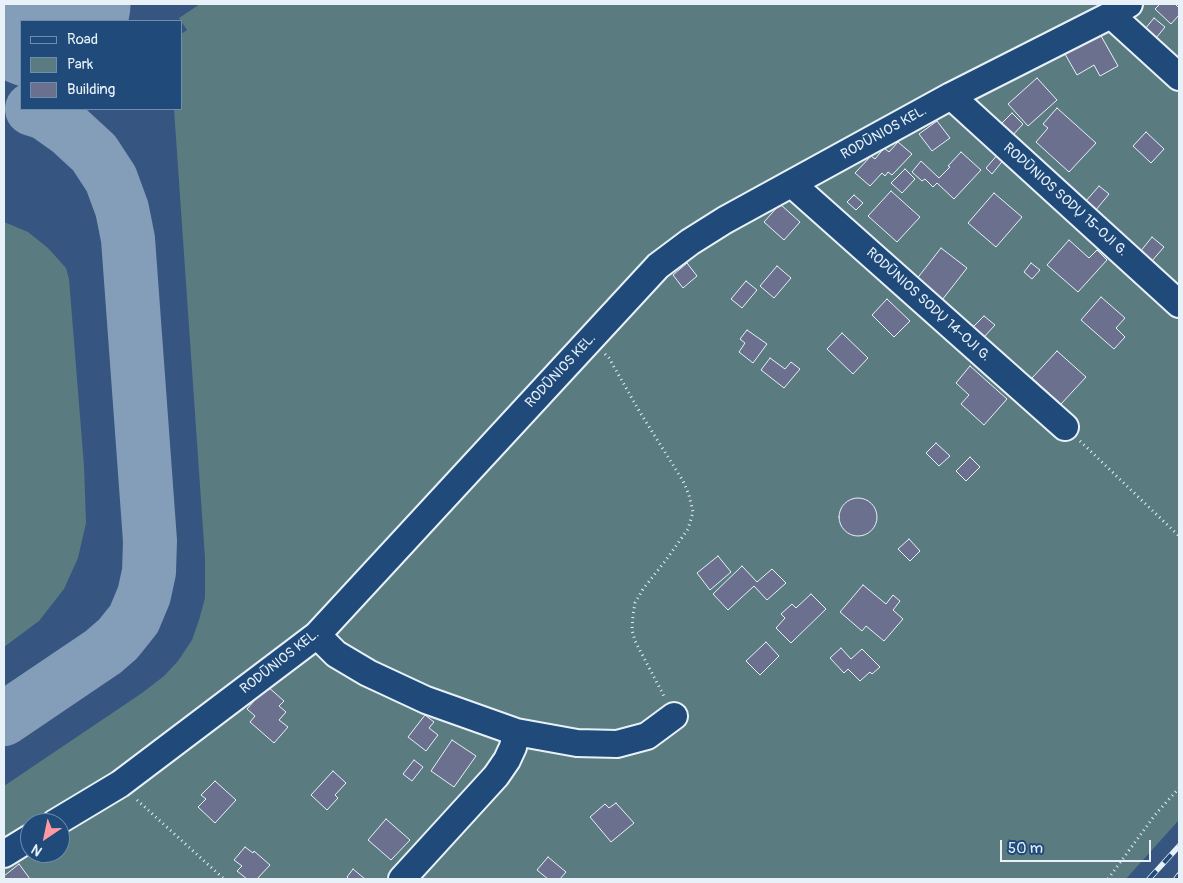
<!DOCTYPE html>
<meta charset="utf-8">
<style>
body{margin:0}
#map{position:relative;width:1183px;height:883px;overflow:hidden;background:#1f4a7a;font-family:Pangolin,sans-serif}
canvas{display:block}
.frame{position:absolute;inset:0;border:5px solid #e8f1f8;pointer-events:none}
.legend{position:absolute;left:20px;top:20px;width:162px;height:90px;box-sizing:border-box;background:#1f4a7a;border:1px solid #6f8dac;margin:0;padding:6px 9px;list-style:none;font-size:15px;color:#e8f1f8}
.legend li{display:flex;align-items:center;gap:10px;height:25px}
.legend b{width:25px;border:1px solid #6f8dac}
.north{position:absolute;left:20px;top:813px;width:50px;height:50px;box-sizing:border-box;background:#1f4a7a;border:1px solid #6f8dac;border-radius:50%;rotate:214deg;font-size:14px;font-weight:700;line-height:20px;text-align:center;color:#e8f1f8}
.north::after{content:'';display:block;margin:auto;width:18px;height:22px;background:#ff9aa2;clip-path:polygon(50% 0,100% 100%,50% 72%,0 100%)}
.scale{position:absolute;left:1000px;top:840px;width:151px;height:22px;box-sizing:border-box;border:2px solid #e8f1f8;border-top:0;padding-left:6px;font-size:15px;line-height:18px;white-space:nowrap;color:#e8f1f8;-webkit-text-stroke:4px #1f4a7a;paint-order:stroke}
</style>
<div id="map">
<canvas width="1183" height="883"></canvas>
<div class="frame"></div>
<ul class="legend">
<li><b style="height:6px;background:#1f4a7a"></b>Road</li>
<li><b style="height:14px;background:#5a7c80"></b>Park</li>
<li><b style="height:14px;background:#6a708e"></b>Building</li>
</ul>
<div class="north">N</div>
<div class="scale">50 m</div>
</div>
<script>
const context = document.querySelector('canvas').getContext('2d');
context.lineJoin = 'round';
function fillPath(path, color) { context.fillStyle = color; context.fill(path, 'evenodd'); }
const toPath = rows => new Path2D(rows.map(r => 'M' + r).join(''));
function stroke(path, color, width, dash) { context.strokeStyle = color; context.lineWidth = width; context.lineCap = dash ? 'butt' : 'round'; context.setLineDash(dash || []); context.stroke(path); }
function label(font, color, halo, rows, align = 'center') {
  context.font = font + ' Pangolin,sans-serif'; context.lineWidth = 4; context.setLineDash([]); context.textBaseline = 'middle'; context.strokeStyle = halo; context.fillStyle = color; for (const [text, x, y, turn = 0] of rows) {
    context.save(); context.translate(x, y); context.rotate((+turn || 0) * Math.PI / 180); context.textAlign = isNaN(turn) ? turn : align; if (halo) context.strokeText(text, 0, 0); context.fillText(text, 0, 0); context.restore();
  }
}
const built = toPath([
 [4,4,1094,4,30,823,4,842],
 [21,21,181,21,181,109,21,109],
 [1179,820,1179,879,1126,879]
]);
const green = toPath([
 [200,4,1179,4,1179,820,1126,879,4,879,4,786,142,693,164,676,178,661,192,640,199,620,205,598,205,558,174,109,181,109,181,34,187,30,179,18],
 [30,823,60,823,60,853,30,853],
 [4,222,28,232,48,248,66,268,69,279,84,466,86,523,78,558,64,589,39,621,4,647]
]);
const taxiway = toPath([
 [61,21,61,4],
 [4,719,103,652,118,639,134,619,144,595,149,572,150,541,128,239,122,209,111,179,94,153,69,130,45,113,32,109]
]);
const runway = toPath([
 [37,21,63,4]
]);
const building = toPath([
 [1160,4,1175,4,1179,8,1179,15,1171,24,1155,9,1160,4],
 [1154,18,1165,27,1156,38,1145,29,1154,18],
 [1100,34,1118,66,1100,76,1094,65,1077,75,1065,54,1100,34],
 [1037,78,1057,100,1028,126,1008,104,1037,78],
 [1057,108,1096,143,1069,172,1036,142,1048,128,1043,124,1057,108],
 [1012,113,1023,124,1011,137,999,126,1012,113],
 [937,121,950,138,932,151,919,134,937,121],
 [1146,132,1164,149,1151,163,1133,146,1146,132],
 [898,142,912,154,892,175,888,172,885,176,882,173,870,186,855,173,871,156,875,159,884,148,889,152,898,142],
 [961,152,981,170,954,199,937,183,933,187,925,179,922,181,912,172,921,161,939,178,950,167,948,166,961,152],
 [999,153,1005,158,992,174,986,168,999,153],
 [905,169,915,179,902,193,891,183,905,169],
 [1099,186,1109,194,1095,211,1085,202,1099,186],
 [891,191,920,217,897,242,868,216,891,191],
 [994,193,1022,217,996,247,968,223,994,193],
 [854,195,863,203,856,210,847,202,854,195],
 [780,204,800,222,784,240,764,222,780,204],
 [1152,237,1164,247,1151,262,1140,252,1152,237],
 [1069,240,1089,258,1097,250,1107,260,1078,292,1047,265,1069,240],
 [941,248,967,268,942,300,916,280,941,248],
 [687,263,697,276,683,288,673,275,687,263],
 [1031,263,1040,270,1032,279,1024,272,1031,263],
 [777,266,791,278,774,298,760,286,777,266],
 [746,281,757,290,742,308,731,299,746,281],
 [1101,297,1125,318,1116,328,1125,337,1114,349,1081,320,1101,297],
 [887,299,910,321,894,337,872,315,887,299],
 [984,316,995,325,984,337,973,327,984,316],
 [747,330,767,344,753,363,739,352,745,343,740,339,747,330],
 [842,333,868,358,853,374,827,349,842,333],
 [1057,351,1086,377,1061,404,1032,378,1057,351],
 [770,358,785,369,791,362,800,369,784,388,761,370,770,358],
 [970,366,1007,399,984,425,961,404,969,395,956,383,970,366],
 [936,443,950,456,939,466,926,453,936,443],
 [970,457,980,467,966,481,956,471,970,457],
 '839 517a19 19 0 1 1 38 0a19 19 0 1 1-38 0Z',
 [909,539,920,551,910,561,898,549,909,539],
 [718,556,731,572,710,590,697,573,718,556],
 [742,566,757,582,772,569,786,583,767,600,754,586,728,610,713,594,742,566],
 [863,585,886,604,893,595,900,601,893,610,903,619,884,641,866,626,862,631,840,612,863,585],
 [811,594,826,609,791,643,776,628,785,618,781,614,792,604,796,608,811,594],
 [766,642,779,656,760,675,746,661,766,642],
 [841,648,851,659,862,649,880,667,872,674,870,672,860,681,848,669,844,673,830,658,841,648],
 [267,686,284,701,279,706,286,712,279,720,288,727,274,743,250,722,255,716,247,709,267,686],
 [425,715,434,722,429,728,438,735,426,751,408,737,425,715],
 [452,740,476,756,454,787,431,771,452,740],
 [414,760,423,767,412,781,403,774,414,760],
 [333,771,346,783,335,795,338,798,327,810,311,795,333,771],
 [215,781,236,800,215,823,198,807,206,799,201,795,215,781],
 [616,803,634,823,611,842,590,817,605,804,609,808,616,803],
 [386,819,410,840,391,860,368,840,386,819],
 [245,847,253,853,254,851,270,865,257,879,247,879,237,871,242,866,234,860,245,847],
 [548,857,566,872,560,879,548,879,537,870,548,857],
 [19,864,30,879,4,879,4,876,19,864],
 [353,869,365,879,349,879,347,877,353,869]
]);
const path = toPath([
 [605,354,609,358,638,409,683,481,689,495,693,512,688,529,666,560,643,589,635,603,633,615,632,630,635,641,664,696],
 [1080,441,1179,536],
 [137,800,224,879],
 [1108,879,1155,815,1179,788]
]);
const minor = toPath([
 [1111,15,1179,77],
 [951,96,1179,304],
 [792,184,1065,427],
 [317,635,336,654,368,673,426,700,516,732,577,743,617,744,647,736,674,716],
 [55,823,120,784,317,635,658,266,690,242,725,220,951,96,1111,15,1129,4],
 [4,854,30,838],
 [402,879,496,776,507,760,513,747,516,732]
]);
const rail = toPath([
 [1149,879,1179,846],
 [1176,879,1179,875]
]);
const streetNames = [
 ["RODŪNIOS KEL.",884,133,-29],
 ["RODŪNIOS SODŲ 15-OJI G.",1065,200,42],
 ["RODŪNIOS SODŲ 14-OJI G.",928,305,42],
 ["RODŪNIOS KEL.",561,371,-47],
 ["RODŪNIOS KEL.",280,662,-38]
];
fillPath(built, '#365580');
fillPath(green, '#5a7c80');
stroke(taxiway, '#849eb9', 54);
stroke(runway, '#849eb9', 135);
fillPath(building, '#6a708e');
stroke(building, '#e8f1f8', 1);
stroke(minor, '#e8f1f8', 30);
stroke(path, '#e8f1f8', 3, [1, 4]);
stroke(minor, '#1f4a7a', 26);
stroke(rail, '#e8f1f8', 5.5);
stroke(rail, '#1f4a7a', 4, [11]);
label('14px', '#e8f1f8', '#1f4a7a', streetNames);
</script>
